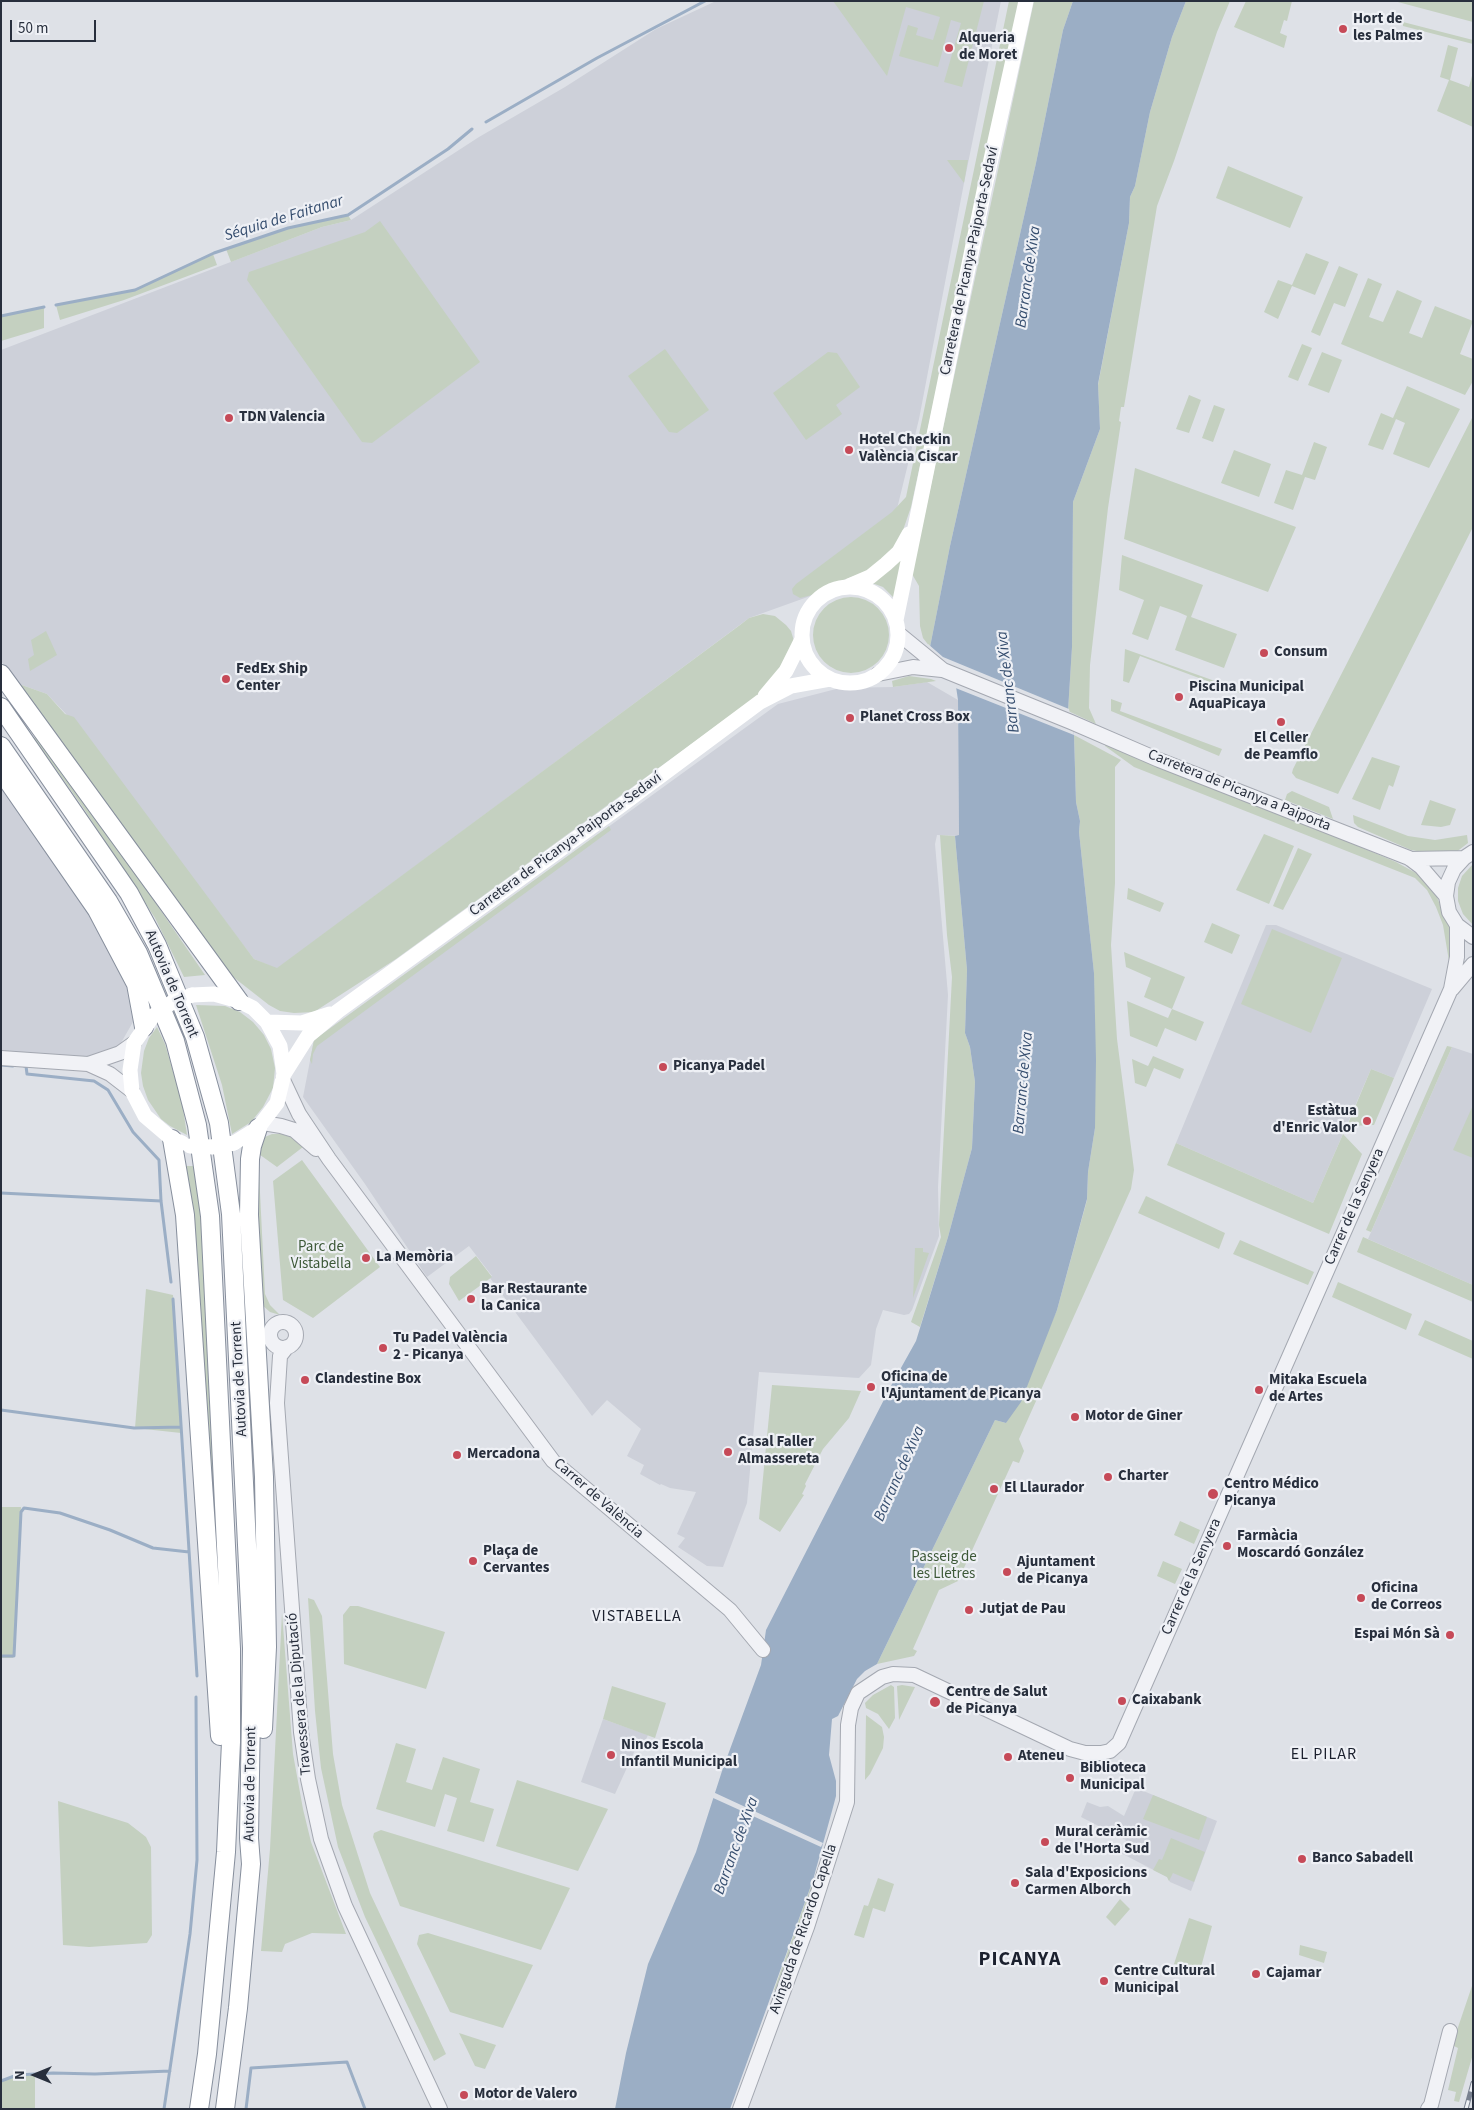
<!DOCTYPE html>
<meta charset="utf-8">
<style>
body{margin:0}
#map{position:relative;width:1474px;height:2110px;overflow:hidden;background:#dee1e7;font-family:"Source Sans 3",sans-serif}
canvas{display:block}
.frame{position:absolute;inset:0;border:2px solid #282f3d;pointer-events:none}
.north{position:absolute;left:10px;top:2050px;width:50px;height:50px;-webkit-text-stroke:4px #eef0f5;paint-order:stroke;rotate:270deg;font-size:14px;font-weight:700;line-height:20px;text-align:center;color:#282f3d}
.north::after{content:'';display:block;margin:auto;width:18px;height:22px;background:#282f3d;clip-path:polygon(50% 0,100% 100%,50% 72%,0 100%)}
.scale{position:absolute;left:10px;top:20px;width:86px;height:22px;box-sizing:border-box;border:2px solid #282f3d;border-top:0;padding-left:6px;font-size:15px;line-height:18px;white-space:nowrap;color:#282f3d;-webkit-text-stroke:4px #eef0f5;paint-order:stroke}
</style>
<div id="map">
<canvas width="1474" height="2110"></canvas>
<div class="frame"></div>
<div class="north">N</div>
<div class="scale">50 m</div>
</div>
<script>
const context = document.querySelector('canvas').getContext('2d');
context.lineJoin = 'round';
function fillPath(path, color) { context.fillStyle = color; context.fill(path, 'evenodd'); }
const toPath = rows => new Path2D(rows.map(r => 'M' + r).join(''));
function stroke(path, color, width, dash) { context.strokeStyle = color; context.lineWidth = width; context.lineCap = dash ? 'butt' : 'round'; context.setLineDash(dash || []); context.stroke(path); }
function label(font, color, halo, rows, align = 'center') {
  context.font = font + ' "Source Sans 3",sans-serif'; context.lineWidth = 4.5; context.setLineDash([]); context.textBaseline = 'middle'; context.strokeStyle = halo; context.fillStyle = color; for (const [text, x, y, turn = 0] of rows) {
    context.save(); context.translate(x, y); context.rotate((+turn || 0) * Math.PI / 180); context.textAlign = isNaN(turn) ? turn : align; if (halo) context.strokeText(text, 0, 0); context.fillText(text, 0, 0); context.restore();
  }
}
const built = toPath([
 [716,1,1001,1,964,183,919,419,895,517,840,577,816,594,749,618,741,624,277,969,254,959,66,714,47,694,19,684,1,661,1,350,322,227,351,220,479,137,565,87,656,29],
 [927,682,958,700,959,836,937,835,935,844,948,995,938,1187,939,1236,912,1310,909,1314,904,1315,883,1310,876,1329,871,1365,859,1378,759,1372,747,1503,723,1567,707,1566,678,1547,685,1538,677,1534,696,1492,670,1488,661,1484,660,1485,640,1474,644,1465,627,1456,641,1429,607,1400,592,1416,490,1278,492,1276,469,1246,427,1277,365,1184,303,1097,314,1040,778,704,840,688,893,687],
 [1,779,94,912,131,986,134,1003,133,1022,118,1048,92,1058,1,1052],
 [1266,925,1276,925,1432,989,1394,1078,1371,1069,1313,1203,1176,1143],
 [1452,1047,1473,1054,1473,1285,1368,1239],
 [603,1719,648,1735,641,1750,635,1750,615,1794,581,1782],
 [1136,1788,1217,1821,1191,1891,1170,1882,1167,1877,1119,1852,1126,1840,1081,1817,1087,1802,1100,1807,1108,1806,1124,1816]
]);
const green = toPath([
 [833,1,984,1,962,87,944,82,961,23,951,20,938,67,899,56,908,25,918,28,916,35,933,40,940,17,906,7,887,76],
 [1009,1,1020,1,911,507,900,539,888,557,871,570,827,586,816,594,800,598,793,594,792,589,796,584,892,512,906,497],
 [1034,1,1073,1,1063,30,1036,163,950,546,930,647,923,638,920,626,919,586,912,574],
 [1186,1,1230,1,1217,32,1174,161,1157,206,1124,407,1121,407,1119,421,1121,422,1108,508,1090,665,1089,708,1096,724,1068,711,1072,647,1073,502,1100,429,1098,385,1129,223,1130,197,1135,186,1150,112,1172,37],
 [1246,1,1292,1,1287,21,1284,20,1280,33,1287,36,1284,48,1234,27],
 [1394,1,1473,1,1473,22],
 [1403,22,1473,40,1473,44,1403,26],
 [1448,45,1458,48,1450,80,1469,87,1473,72,1473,127,1437,111,1449,80,1440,77],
 [947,160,968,160,964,183],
 [1228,166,1303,197,1290,228,1216,198],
 [348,215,351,220,322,227,231,262,226,249,288,228],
 [380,221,480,362,372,443,362,442,247,280,249,272,365,232],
 [1306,253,1329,262,1315,295,1292,286,1278,319,1264,312,1278,280,1292,285],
 [213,254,217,265,124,300,60,320,56,305,135,290],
 [1339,266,1358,274,1345,307,1334,303,1320,336,1311,332],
 [1368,278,1382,284,1369,317,1383,322,1397,290,1422,301,1409,333,1422,338,1435,306,1473,321,1460,354,1473,359,1473,381,1465,395,1341,344],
 [44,307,44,328,1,341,1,316],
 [1302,344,1312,348,1298,381,1288,377],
 [665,349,709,410,677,433,669,432,628,376],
 [828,352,837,353,860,387,836,405,842,414,806,440,773,393],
 [1322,352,1342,360,1329,393,1308,385],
 [1407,386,1460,409,1429,468,1393,454,1405,423,1396,419,1383,450,1368,445,1381,413,1393,418],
 [1189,395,1201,400,1189,433,1176,429],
 [1214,405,1225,409,1213,442,1202,438],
 [1473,416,1473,527,1338,794,1296,778,1292,773,1293,769],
 [1314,442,1327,447,1315,480,1305,477,1293,510,1274,503,1286,470,1302,475],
 [1234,450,1271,464,1259,497,1221,483],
 [1135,468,1296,527,1268,592,1124,539],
 [906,554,897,601,883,587,872,583],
 [1122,555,1203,585,1191,617,1237,634,1224,668,1175,650,1187,616,1178,612,1160,606,1148,640,1132,634,1144,600,1119,590],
 '813 635a38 38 0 1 1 76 0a38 38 0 1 1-76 0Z',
 [763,614,775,616,786,625,791,631,794,641,791,653,763,692,396,959,314,1012,294,1013,280,1011,269,1005,223,969,19,684,47,694,65,714,74,717,254,959,277,968,740,625,749,618],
 [46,631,57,655,30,671,28,659,34,655,31,640],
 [1125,649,1243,691,1242,694,1140,656,1129,683,1123,681],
 [909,676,931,679,936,681,893,687,892,681],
 [1111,699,1122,703,1120,711,1222,749,1219,756,1111,711],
 [1074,735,1121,760,1115,767,1115,883,1111,945,1117,1039,1134,1170,1131,1189,1019,1439,1024,1451,1019,1463,1013,1461,958,1581,939,1590,913,1649,917,1651,914,1656,877,1664,995,1420,1006,1423,1057,1310,1087,1200,1088,1172,1095,1128,1094,973,1079,832,1080,821,1076,802],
 [37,736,146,889,205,975,184,977,155,918,82,806,34,738],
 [1105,744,1287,816,1396,862,1416,873,1426,880,1436,895,1451,930,1452,943,1449,961,1443,925,1436,907,1427,890,1415,878,1134,767,1105,746],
 [1372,757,1400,766,1393,787,1389,785,1380,810,1352,799],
 [1292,791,1329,807,1333,819,1285,800,1287,794],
 [1430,800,1456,809,1450,825,1441,827,1421,825],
 [1353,815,1408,836,1435,840,1467,835,1468,843,1455,853,1428,853,1411,850,1358,827,1354,823],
 [609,826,611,830,317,1046,313,1054,312,1064,310,1060,314,1040],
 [1264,834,1294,846,1269,904,1236,890],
 [940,835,955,836,967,970,965,1033,970,1047,975,1082,972,1148,948,1237,920,1327,911,1322,941,1237,939,1225,952,977,947,935],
 [1298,848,1312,854,1283,910,1273,906],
 [1473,864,1473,925,1463,914,1458,901,1458,888,1462,876],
 [1128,888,1164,903,1160,912,1127,899],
 [1212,923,1240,935,1232,954,1204,942],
 [1272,929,1342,958,1311,1033,1241,1004],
 [1124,952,1185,977,1172,1009,1204,1022,1196,1041,1165,1028,1157,1047,1130,1036,1127,1001,1168,1018,1172,1009,1144,997,1151,978,1126,967],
 [196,1005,225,1006,240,1012,253,1022,264,1035,271,1049,275,1068,273,1088,263,1107,251,1122,232,1134,222,1085],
 [157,1027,165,1044,182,1102,187,1135,170,1126,161,1119,148,1100,143,1086,141,1073,144,1051,149,1038],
 [1447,1046,1452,1047,1371,1232,1366,1230],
 [1153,1056,1184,1069,1180,1079,1154,1068,1146,1087,1135,1083,1132,1059,1148,1066],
 [1371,1069,1394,1078,1374,1125,1347,1126],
 [1473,1105,1473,1158,1453,1150],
 [272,1134,282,1134,291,1137,303,1147,277,1167,256,1152,265,1137],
 [1343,1134,1362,1154,1329,1234,1167,1165,1176,1143,1313,1203],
 [302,1160,380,1267,313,1318,283,1300,273,1181],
 [185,1166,195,1166,203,1237,218,1560,216,1561],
 [254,1171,259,1172,265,1294,270,1305,280,1315,270,1312,262,1305],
 [1146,1196,1225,1233,1219,1249,1138,1213],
 [1363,1237,1473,1285,1473,1302,1357,1252],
 [1240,1240,1314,1272,1308,1285,1233,1254],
 [915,1248,923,1248,923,1252,929,1253,913,1298],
 [476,1256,492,1277,459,1301,449,1284,450,1277],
 [1338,1282,1412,1314,1406,1330,1332,1297],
 [146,1289,173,1295,181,1433,135,1428],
 [1425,1320,1473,1341,1473,1359,1418,1335],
 [772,1385,861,1391,849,1418,823,1449,805,1484,806,1486,802,1494,804,1495,780,1532,759,1519],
 [1,1507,21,1507,13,1658,1,1658],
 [1180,1521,1200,1530,1194,1544,1174,1535],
 [1163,1561,1182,1569,1175,1584,1157,1576],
 [308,1598,314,1600,322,1616,333,1754,342,1805,370,1893,446,2054,434,2061,365,1917,338,1847,321,1768,315,1711],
 [350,1606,358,1606,445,1632,426,1689,344,1664,343,1615],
 [282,1613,293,1754,303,1809,311,1842,346,1934,312,1933,285,1944,282,1952,261,1951,270,1849],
 [891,1685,894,1687,895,1718,889,1729,878,1714,866,1708,865,1703,873,1695],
 [902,1685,915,1687,899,1720,897,1686],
 [612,1686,666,1703,655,1738,603,1719],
 [866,1715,882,1727,884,1737,883,1748,870,1774,865,1780],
 [396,1743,416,1749,406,1782,432,1790,443,1757,480,1769,470,1802,494,1809,484,1842,447,1831,457,1798,445,1794,435,1827,376,1809],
 [517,1780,608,1809,578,1871,496,1846],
 [1153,1795,1207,1817,1199,1840,1143,1819],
 [58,1801,128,1823,146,1837,151,1847,152,1935,147,1943,89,1947,63,1945],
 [381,1830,570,1888,541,1950,400,1906,373,1837,374,1833],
 [1171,1838,1205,1852,1194,1882,1173,1873,1169,1881,1167,1877,1153,1870,1159,1859,1162,1860],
 [878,1878,894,1884,885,1912,873,1908,864,1938,854,1935,864,1905,868,1906],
 [813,1880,817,1881,778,1991,774,1990],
 [1120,1899,1130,1909,1115,1926,1106,1917],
 [1189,1918,1212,1926,1200,1971,1174,1964],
 [428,1933,533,1965,503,2028,450,2012,417,1944,419,1935],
 [1300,1945,1327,1952,1324,1963,1299,1955],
 [1473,1983,1473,2054,1459,2102,1454,2101,1456,2092,1448,2090,1458,2048,1452,2045],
 [459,2033,496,2045,485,2069,475,2066],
 [35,2074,35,2109,1,2109,1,2080]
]);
const water = toPath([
 [1073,1,1186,1,1172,37,1150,112,1135,186,1130,197,1129,223,1098,384,1100,429,1073,502,1072,647,1068,711,1074,735,1076,802,1080,821,1079,832,1094,973,1096,1060,1095,1128,1088,1172,1087,1199,1057,1310,1021,1402,1006,1423,995,1420,877,1664,865,1671,857,1679,838,1716,832,1719,829,1755,836,1781,836,1796,832,1811,813,1880,730,2109,615,2109,626,2053,648,1964,696,1852,722,1771,761,1665,766,1630,892,1384,916,1341,948,1237,972,1148,975,1082,970,1047,965,1033,967,970,955,836,959,835,958,700,955,680,943,658,930,647,950,546,1036,163,1063,30]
]);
const pier = toPath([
 [928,644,943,657,1069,709,1074,735,953,687,952,681,941,659,928,649],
 [713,1792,823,1843,821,1847,711,1797]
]);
const stream = toPath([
 [486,122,597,58,705,1],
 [56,305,135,290,214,253,288,228,348,215,448,149,472,129],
 [1,316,44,307],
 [1,1065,13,1066],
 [24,1066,26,1066,27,1074,94,1081,108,1090,133,1132,159,1160,161,1201,171,1282],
 [1,1193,161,1201],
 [173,1299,197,1676],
 [1,1410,134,1428,181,1427],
 [1,1656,14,1656,21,1512,24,1508,60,1513,110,1530,153,1548,189,1552],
 [1,2081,17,2075,53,2073,95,2074,170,2071],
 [164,2109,190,1934,197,1860,196,1697],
 [246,2109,251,2068,347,2062,365,2109]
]);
const tertiary = toPath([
 [899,634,943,670,1071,722,1159,760,1409,858,1421,867,1446,896],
 [878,674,913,667,942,670],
 [1473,852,1464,858,1454,869,1448,882,1446,896,1449,912,1457,925,1473,937],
 [1410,859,1464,858],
 [1452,989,1473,964],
 [1,1058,88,1064,110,1074,132,1091],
 [88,1064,120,1053,134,1043],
 [283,1080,299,1114,329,1159,553,1461,730,1610,763,1650],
 [263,1123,281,1126,294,1130,316,1149],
 '270 1335a13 13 0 1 1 26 0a13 13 0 1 1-26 0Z',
 [287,1347,280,1356,277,1403,301,1732,308,1779,321,1839,345,1906,440,2109],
 [740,2109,807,1927,847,1802,848,1725,851,1708,858,1693,882,1677,893,1674,914,1675,1070,1749,1085,1753,1101,1753,1110,1751,1119,1743,1451,989,1457,957,1457,925],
 [1428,2109,1431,2105,1450,2031]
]);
const secondary = toPath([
 [849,586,870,577,886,564,899,552,909,534],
 '802 635a48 48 0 1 1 96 0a48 48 0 1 1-96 0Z',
 [896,620,984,191,1026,1],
 [765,696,786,671,802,639],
 [192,995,214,994,239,1001,253,1008,267,1022,280,1046,284,1074,277,1103,258,1128,234,1143],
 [151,1019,134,1043,130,1070,132,1091,145,1116,172,1139,182,1143],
 [267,1022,302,1023,330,1014],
 [284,1074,308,1036,338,1011,619,807,760,702,791,686,830,679]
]);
const trunk = toPath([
 [1,674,239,1001],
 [1,707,129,893,157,945,195,1037,219,1123,231,1214,252,1648,249,1838,251,1864,238,2008,225,2109],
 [1,746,108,901,138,953,175,1041,197,1125,210,1216,231,1649,231,1742,226,1852,207,2054,199,2109],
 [1,771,97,910,136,984,144,1027],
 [258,1128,252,1146,250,1159,249,1215,264,1477,267,1647,263,1729],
 [172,1139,185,1215,220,1736]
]);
const rail = toPath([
 [1466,2109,1473,2083]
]);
const secondaryBridge = toPath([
 [153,1016,171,1003,192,995],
 [190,1146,212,1147,234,1143]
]);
const markers = [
 [1343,29,5,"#c64a58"],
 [949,48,5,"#c64a58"],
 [229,418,5,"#c64a58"],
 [849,450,5,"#c64a58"],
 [1264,653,5,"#c64a58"],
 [226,679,5,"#c64a58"],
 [1179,697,5,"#c64a58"],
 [850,718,5,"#c64a58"],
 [1281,722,5,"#c64a58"],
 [663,1067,5,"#c64a58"],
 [1367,1121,5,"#c64a58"],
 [366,1258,5,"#c64a58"],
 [471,1299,5,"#c64a58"],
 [383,1348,5,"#c64a58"],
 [305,1380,5,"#c64a58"],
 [871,1387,5,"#c64a58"],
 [1259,1390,5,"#c64a58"],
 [1075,1417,5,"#c64a58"],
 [728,1452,5,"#c64a58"],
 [457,1455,5,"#c64a58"],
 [1108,1477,5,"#c64a58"],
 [994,1489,5,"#c64a58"],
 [1213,1494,6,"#c64a58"],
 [1227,1546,5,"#c64a58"],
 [473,1561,5,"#c64a58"],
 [1007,1572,5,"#c64a58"],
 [1361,1598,5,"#c64a58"],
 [969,1610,5,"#c64a58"],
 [1450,1635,5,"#c64a58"],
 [1122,1701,5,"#c64a58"],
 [935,1702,6,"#c64a58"],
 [611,1755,5,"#c64a58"],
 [1008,1757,5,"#c64a58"],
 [1070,1778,5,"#c64a58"],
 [1045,1842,5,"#c64a58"],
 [1302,1859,5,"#c64a58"],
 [1015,1883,5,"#c64a58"],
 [1256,1974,5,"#c64a58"],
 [1104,1981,5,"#c64a58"],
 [464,2095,5,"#c64a58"]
];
const poiNames = [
 ["Hort de",1353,20],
 ["les Palmes",1353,37],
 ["Alqueria",959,39],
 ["de Moret",959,56],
 ["TDN Valencia",239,418],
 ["Hotel Checkin",859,441],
 ["València Ciscar",859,458],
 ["Consum",1274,653],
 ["FedEx Ship",236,670],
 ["Center",236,687],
 ["Piscina Municipal",1189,688],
 ["AquaPicaya",1189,705],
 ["Planet Cross Box",860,718],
 ["El Celler",1281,739,"center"],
 ["de Peamflo",1281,756,"center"],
 ["Picanya Padel",673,1067],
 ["Estàtua",1357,1112,"right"],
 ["d'Enric Valor",1357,1129,"right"],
 ["La Memòria",376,1258],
 ["Bar Restaurante",481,1290],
 ["la Canica",481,1307],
 ["Tu Padel València",393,1339],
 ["2 - Picanya",393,1356],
 ["Oficina de",881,1378],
 ["l'Ajuntament de Picanya",881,1395],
 ["Clandestine Box",315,1380],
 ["Mitaka Escuela",1269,1381],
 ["de Artes",1269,1398],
 ["Motor de Giner",1085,1417],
 ["Casal Faller",738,1443],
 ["Almassereta",738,1460],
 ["Mercadona",467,1455],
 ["Charter",1118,1477],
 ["Centro Médico",1224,1485],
 ["Picanya",1224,1502],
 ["El Llaurador",1004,1489],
 ["Farmàcia",1237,1537],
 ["Moscardó González",1237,1554],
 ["Plaça de",483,1552],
 ["Cervantes",483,1569],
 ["Ajuntament",1017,1563],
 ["de Picanya",1017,1580],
 ["Oficina",1371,1589],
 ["de Correos",1371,1606],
 ["Jutjat de Pau",979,1610],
 ["Espai Món Sà",1440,1635,"right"],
 ["Centre de Salut",946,1693],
 ["de Picanya",946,1710],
 ["Caixabank",1132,1701],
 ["Ninos Escola",621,1746],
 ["Infantil Municipal",621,1763],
 ["Ateneu",1018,1757],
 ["Biblioteca",1080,1769],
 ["Municipal",1080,1786],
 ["Mural ceràmic",1055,1833],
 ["de l'Horta Sud",1055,1850],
 ["Banco Sabadell",1312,1859],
 ["Sala d'Exposicions",1025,1874],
 ["Carmen Alborch",1025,1891],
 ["Centre Cultural",1114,1972],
 ["Municipal",1114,1989],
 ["Cajamar",1266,1974],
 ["Motor de Valero",474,2095]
];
const streetNames = [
 ["Carretera de Picanya-Paiporta-Sedaví",970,261,-78],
 ["Carretera de Picanya a Paiporta",1239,791,22],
 ["Carretera de Picanya-Paiporta-Sedaví",566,845,-36],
 ["Autovia de Torrent",171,984,67],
 ["Carrer de la Senyera",1355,1207,-66],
 ["Autovia de Torrent",240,1379,-93],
 ["Carrer de València",598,1499,41],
 ["Carrer de la Senyera",1192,1577,-66],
 ["Travessera de la Diputació",300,1694,-95],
 ["Autovia de Torrent",251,1784,-89],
 ["Avinguda de Ricardo Capella",804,1929,-71]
];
const parkNames = [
 ["Parc de",321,1248],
 ["Vistabella",321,1265],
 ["Passeig de",944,1558],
 ["les Lletres",944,1575]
];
const waterNames = [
 ["Séquia de Faitanar",284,219,-17],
 ["Barranc de Xiva",1029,277,-82],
 ["Barranc de Xiva",1009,682,-97],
 ["Barranc de Xiva",1024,1083,-85],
 ["Barranc de Xiva",900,1474,-66],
 ["Barranc de Xiva",737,1846,-70]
];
const neighbourhoodNames = [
 ["VISTABELLA",637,1617],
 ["EL PILAR",1324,1755]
];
const districtNames = [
 ["PICANYA",1020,1961]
];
fillPath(built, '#cdd0d9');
fillPath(green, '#c4d0c0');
fillPath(water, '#9baec5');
fillPath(pier, '#dee1e7');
stroke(stream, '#9baec5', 3);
stroke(tertiary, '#a4a8b1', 16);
stroke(trunk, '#878f9d', 20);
stroke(tertiary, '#f1f2f6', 14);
stroke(secondary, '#fff', 15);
stroke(trunk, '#fff', 18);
stroke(rail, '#798190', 5);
stroke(rail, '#eef0f5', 3, [9]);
stroke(secondaryBridge, '#fff', 15);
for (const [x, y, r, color] of markers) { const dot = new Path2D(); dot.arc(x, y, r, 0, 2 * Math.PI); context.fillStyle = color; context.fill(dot); stroke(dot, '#eef0f5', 2); }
label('bold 15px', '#282f3d', '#eef0f5', poiNames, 'left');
label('15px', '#282f3d', '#eef0f5', streetNames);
label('15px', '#3c5837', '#eef0f5', parkNames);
label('italic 16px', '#354d6e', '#eef0f5', waterNames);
context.letterSpacing = '1px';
label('16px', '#1b202e', '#eef0f5', neighbourhoodNames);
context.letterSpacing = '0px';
context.letterSpacing = '1px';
label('bold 20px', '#1b202e', '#eef0f5', districtNames);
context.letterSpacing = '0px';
</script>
